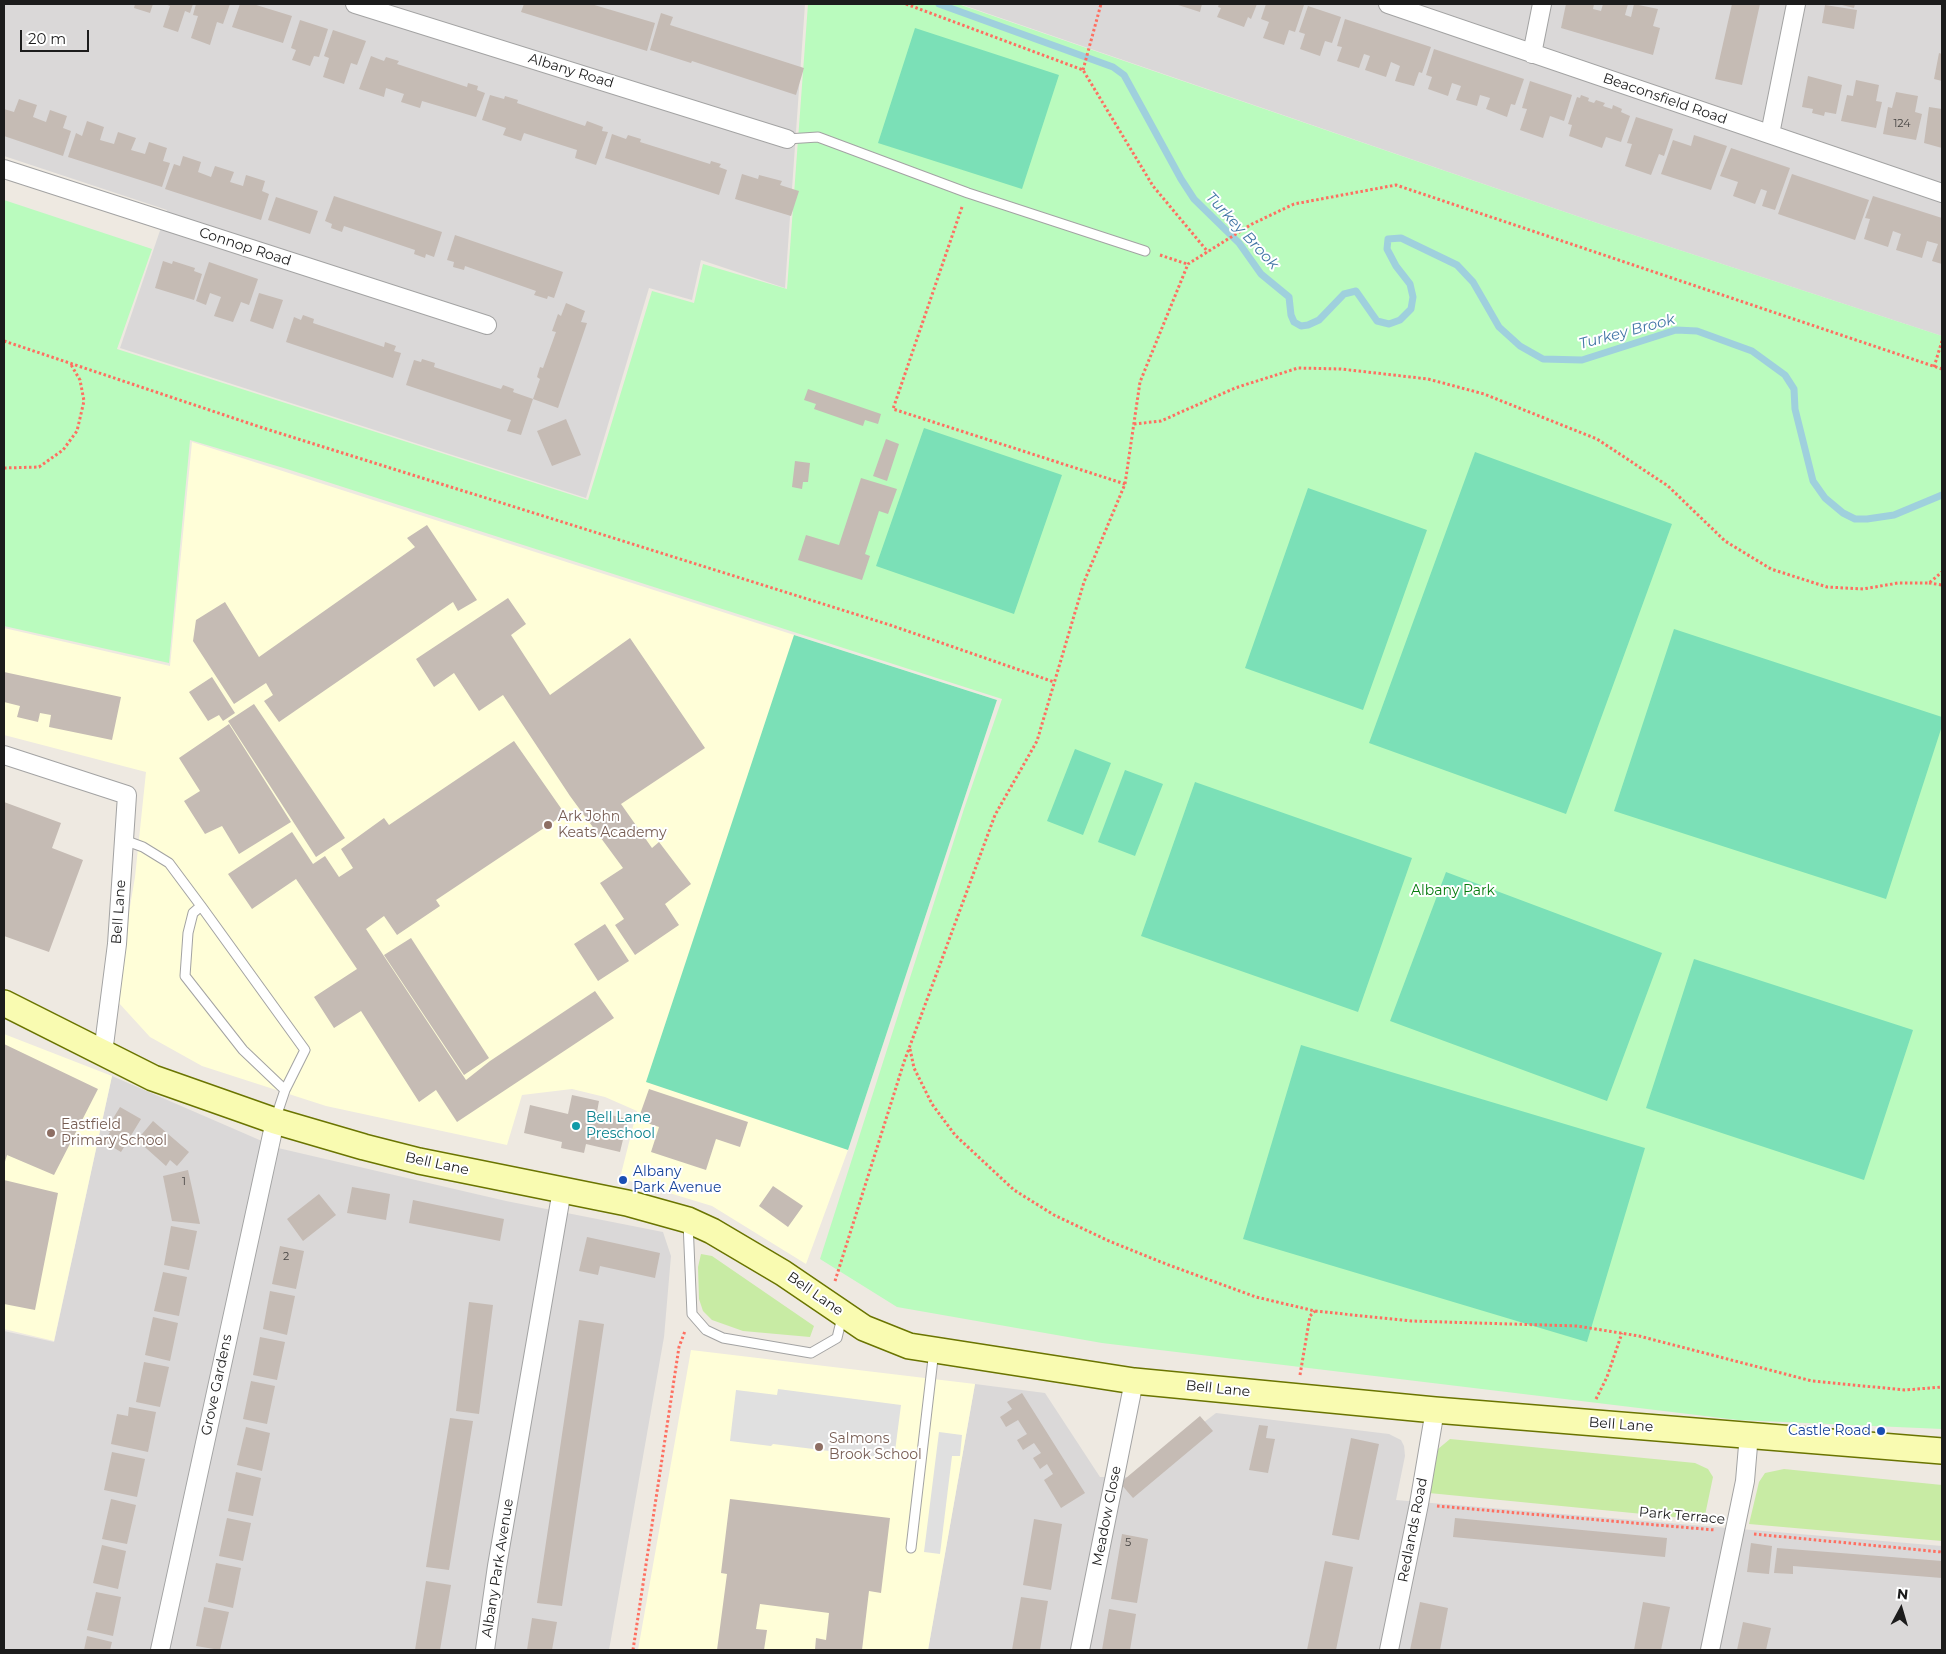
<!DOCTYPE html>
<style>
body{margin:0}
#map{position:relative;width:1946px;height:1654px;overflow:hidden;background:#eee9e1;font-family:Montserrat,sans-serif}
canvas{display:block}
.frame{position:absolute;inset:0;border:5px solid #1c1c1c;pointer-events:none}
.north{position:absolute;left:1876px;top:1584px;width:50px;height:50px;-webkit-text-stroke:4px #fff;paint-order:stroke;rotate:6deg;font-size:14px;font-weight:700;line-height:20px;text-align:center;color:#1c1c1c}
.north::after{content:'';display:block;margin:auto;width:18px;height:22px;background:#1c1c1c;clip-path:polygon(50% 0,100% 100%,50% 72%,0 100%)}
.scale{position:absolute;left:20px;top:30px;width:69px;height:22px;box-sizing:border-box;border:2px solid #1c1c1c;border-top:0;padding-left:6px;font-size:15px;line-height:18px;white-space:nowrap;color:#1c1c1c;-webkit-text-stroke:4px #fff;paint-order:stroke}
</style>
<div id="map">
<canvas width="1946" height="1654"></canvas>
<div class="frame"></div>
<div class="north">N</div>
<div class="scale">20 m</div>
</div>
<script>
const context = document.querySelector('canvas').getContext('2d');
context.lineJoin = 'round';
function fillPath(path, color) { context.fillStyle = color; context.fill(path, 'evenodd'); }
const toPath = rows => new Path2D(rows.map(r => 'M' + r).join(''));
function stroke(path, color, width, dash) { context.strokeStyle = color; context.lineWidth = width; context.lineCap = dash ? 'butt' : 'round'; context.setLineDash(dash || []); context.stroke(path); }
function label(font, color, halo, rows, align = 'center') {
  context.font = font + ' Montserrat,sans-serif'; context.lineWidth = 4; context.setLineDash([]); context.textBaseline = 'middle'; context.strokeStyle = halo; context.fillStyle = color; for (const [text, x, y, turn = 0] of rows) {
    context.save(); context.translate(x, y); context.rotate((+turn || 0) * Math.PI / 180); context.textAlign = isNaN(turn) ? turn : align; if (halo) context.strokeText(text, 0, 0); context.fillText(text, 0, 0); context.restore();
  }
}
const residential = toPath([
 [4,4,805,4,785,288,701,260,692,300,649,288,586,498,120,348,167,210,4,156],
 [960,4,1942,4,1942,336,1600,224],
 [112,1076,278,1148,506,1201,663,1232,671,1256,664,1337,609,1650,4,1650,4,1331,54,1342],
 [975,1384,1045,1393,1100,1477,1132,1477,1216,1413,1389,1434,1401,1440,1404,1446,1405,1456,1396,1500,1942,1546,1942,1650,928,1650]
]);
const education = toPath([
 [192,442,997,700,848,1150,806,1264,712,1206,620,1178,637,1111,605,1097,572,1089,522,1095,507,1145,326,1106,202,1066,150,1037,118,1002,121,960,135,877,146,772,4,735,4,628,170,666],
 [4,1034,112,1076,54,1341,4,1329],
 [691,1350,975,1384,928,1650,638,1650]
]);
const grass = toPath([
 [701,1254,712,1256,814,1326,810,1337,743,1331,712,1320,703,1311,699,1299,698,1267],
 [1450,1439,1695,1463,1708,1469,1713,1477,1704,1520,1429,1493,1438,1449],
 [1784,1469,1942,1485,1942,1541,1749,1524,1759,1482,1765,1473]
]);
const park = toPath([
 [808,4,958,4,1600,224,1942,336,1942,1429,1738,1420,1102,1343,897,1307,820,1259,964,809,1002,699,287,469,190,440,169,663,4,626,4,200,152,249,117,349,588,500,652,291,694,303,703,264,787,289]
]);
const pitch = toPath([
 [915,28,1059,75,1022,189,878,143],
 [924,428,1062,475,1014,614,876,566],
 [1475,452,1672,524,1566,814,1369,743],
 [1308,488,1427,530,1363,710,1245,668],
 [1674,629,1942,717,1942,726,1886,899,1614,811],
 [794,635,997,700,848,1150,646,1082],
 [1075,749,1111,763,1083,835,1047,821],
 [1125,770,1163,784,1135,856,1098,842],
 [1195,782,1412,858,1358,1012,1141,936],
 [1446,872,1662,953,1607,1101,1390,1021],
 [1694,959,1913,1030,1864,1180,1646,1108],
 [1301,1045,1645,1148,1587,1342,1243,1239]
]);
const parking = toPath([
 [778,1389,901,1405,894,1459,773,1444,771,1446,730,1441,736,1390,777,1395],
 [939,1432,962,1435,960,1456,952,1456,940,1554,924,1552]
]);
const stream = toPath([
 [939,4,1113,67,1124,75,1181,179,1194,199,1239,243,1261,274,1289,297,1291,315,1294,322,1301,326,1308,325,1319,320,1344,294,1356,291,1377,321,1389,324,1400,320,1411,309,1413,297,1410,284,1396,266,1387,249,1388,239,1401,238,1457,265,1473,282,1499,327,1520,346,1543,359,1582,360,1676,330,1697,331,1752,351,1785,375,1794,389,1795,409,1813,481,1825,498,1843,513,1855,519,1867,519,1894,515,1942,495]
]);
const building = toPath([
 [135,4,153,4,150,13,134,8],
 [165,4,193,4,190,13,185,11,178,32,163,27,170,6],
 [196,4,230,4,223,24,217,22,210,45,191,38,198,16,193,15],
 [240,4,253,4,292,16,283,43,232,27],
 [524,4,591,4,655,23,647,51,521,12],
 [1175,4,1202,4,1200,12],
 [1219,4,1257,4,1251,19,1248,17,1244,27,1217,17,1221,8,1218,7],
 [1266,4,1304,5,1295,32,1289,30,1284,45,1263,38,1269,22,1261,19],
 [1566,4,1594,4,1593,9,1601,11,1603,4,1628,4,1625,15,1631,17,1634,4,1658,9,1653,26,1660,28,1653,55,1561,28],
 [1732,4,1760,4,1742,85,1715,79],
 [1838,4,1855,4,1854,8],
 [1825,5,1857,10,1854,29,1822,23],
 [1308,6,1341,17,1332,43,1325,41,1320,56,1300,49,1305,34,1299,32],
 [661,13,673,17,670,25,804,68,796,95,692,61,691,63,650,50],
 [1345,19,1431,47,1422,73,1419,72,1414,86,1395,81,1400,66,1391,62,1386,77,1365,70,1370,56,1364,54,1359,68,1337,61,1342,47,1337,46],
 [300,20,328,29,319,57,314,56,310,66,292,60,296,50,291,48],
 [333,30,366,41,357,65,351,63,344,84,323,77,329,58,324,56],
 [1434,49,1524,79,1515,105,1511,104,1507,117,1486,109,1490,98,1480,95,1477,106,1456,100,1461,86,1452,83,1448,96,1428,89,1432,77,1426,75],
 [1939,53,1942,54,1942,81,1934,79],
 [371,56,384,61,386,57,399,61,397,64,467,87,468,83,478,86,477,90,485,93,476,117,422,101,420,108,401,102,404,94,386,88,384,97,359,89],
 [1808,76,1842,85,1836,114,1825,112,1824,116,1812,113,1813,109,1802,107],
 [1856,80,1879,85,1876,101,1882,102,1876,128,1841,121,1847,95,1853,96],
 [1530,81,1572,95,1564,121,1550,116,1543,138,1520,130,1527,109,1522,108],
 [1896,92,1918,96,1915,112,1922,114,1916,140,1883,134,1888,107,1892,108],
 [490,95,504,99,505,96,518,100,517,103,585,126,587,121,603,127,602,131,608,132,596,165,575,158,577,150,524,133,521,141,503,135,506,128,482,120],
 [1581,95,1589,98,1588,101,1594,103,1596,100,1605,103,1603,106,1612,109,1613,105,1622,109,1621,112,1630,116,1621,142,1606,137,1602,148,1569,136,1572,125,1568,124,1577,97,1580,98],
 [19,99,37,105,33,117,46,122,50,110,67,116,63,128,71,131,63,156,4,136,4,109,14,112],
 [1929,107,1942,109,1942,148,1924,143],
 [1636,117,1673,129,1664,156,1659,154,1651,175,1625,166,1632,144,1627,143],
 [87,121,104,127,100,140,114,144,118,132,136,138,131,150,145,154,149,142,167,148,163,161,170,163,162,187,68,157,76,133,82,136],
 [612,134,626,139,628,135,641,139,640,142,710,164,711,161,721,164,719,167,727,170,719,195,605,158],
 [1694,135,1727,146,1711,190,1661,174,1673,140,1691,146],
 [1731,148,1790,168,1775,210,1762,206,1767,191,1761,189,1755,204,1733,196,1738,182,1720,176],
 [183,156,201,162,198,172,211,177,215,166,234,172,230,182,243,186,246,175,265,181,262,191,269,194,261,220,165,189,174,164,180,166],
 [742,174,758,179,759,175,782,181,780,185,799,191,791,216,735,199],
 [1792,174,1869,200,1855,240,1778,214],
 [334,196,442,232,434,257,426,254,425,258,414,254,415,250,344,226,342,232,331,228,332,224,325,221],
 [1873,196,1942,218,1942,264,1932,261,1938,244,1927,241,1922,258,1896,250,1901,234,1893,231,1888,247,1864,239,1870,219,1865,218],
 [276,197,318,211,310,234,268,220],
 [455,235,563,272,554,298,548,296,547,299,534,295,536,291,465,266,464,270,453,267,454,262,447,260],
 [163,261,172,264,173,261,195,268,194,271,202,274,194,300,155,288],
 [209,262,258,279,249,305,241,302,233,322,214,316,221,297,210,293,206,305,196,301],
 [259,293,283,300,273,329,250,321],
 [566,303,585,311,581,322,587,323,558,408,533,399,540,379,537,377,540,367,543,368,556,332,552,331,558,314,561,316],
 [303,315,314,319,313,323,384,347,385,342,396,346,394,351,401,353,393,378,286,342,294,317,301,320],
 [422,359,435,363,434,367,501,389,503,385,514,389,513,392,533,399,521,435,507,431,511,420,406,385,414,360,421,362],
 [808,389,881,414,878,424,865,420,863,426,814,409,816,404,804,400],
 [566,419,581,455,552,466,537,431],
 [886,439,899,444,887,481,873,476],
 [795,461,810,463,808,482,803,482,802,489,792,487],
 [861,478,897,489,888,514,879,511,865,554,870,556,862,580,798,560,806,535,839,545],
 [427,525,477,600,458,611,453,602,279,722,264,701,273,695,266,683,234,704,193,641,196,620,225,602,259,657,415,547,407,538],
 [508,598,526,624,511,635,550,695,630,638,705,748,621,804,652,848,659,842,691,884,665,904,679,925,635,955,615,925,624,919,600,883,623,868,570,796,503,695,479,711,454,673,434,687,416,659],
 [4,672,121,697,112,740,49,727,51,715,40,713,38,722,17,717,20,706,4,702],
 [212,677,235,713,223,721,219,715,208,721,189,692],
 [254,704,345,838,316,857,228,721],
 [229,724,291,822,239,854,222,826,205,834,184,801,200,791,179,758],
 [514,741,565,814,436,900,440,906,397,935,384,916,366,929,466,1080,490,1061,595,991,614,1018,457,1122,436,1090,419,1102,361,1011,334,1028,314,997,357,969,296,879,252,909,228,874,292,832,313,864,325,856,339,877,353,868,341,849,384,818,389,825],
 [4,802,61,823,52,848,83,860,49,952,4,936],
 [605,924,629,961,598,981,574,944],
 [411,938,489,1058,464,1075,384,955],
 [4,1044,98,1089,54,1175,7,1155,4,1165],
 [649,1089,748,1122,740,1147,716,1139,706,1170,651,1152,659,1127,638,1120],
 [572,1095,599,1101,597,1112,628,1119,620,1152,586,1144,584,1153,561,1148,562,1142,524,1133,530,1105,568,1114],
 [120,1107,141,1119,121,1152,104,1142,110,1132,106,1130],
 [153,1121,189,1152,177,1166,170,1160,166,1166,137,1140],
 [188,1170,200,1224,172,1221,163,1176],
 [4,1180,58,1193,35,1310,4,1304],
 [773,1186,803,1206,788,1227,759,1206],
 [352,1187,390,1194,386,1220,347,1213],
 [319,1194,336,1215,303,1241,287,1219],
 [413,1200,504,1219,500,1241,409,1223],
 [171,1226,197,1231,189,1270,164,1265],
 [587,1237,660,1253,655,1278,600,1266,598,1275,579,1271],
 [280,1246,304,1251,296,1289,272,1284],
 [163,1272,187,1277,179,1316,154,1311],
 [270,1291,295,1296,287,1335,263,1329],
 [469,1302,493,1305,479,1414,456,1411],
 [153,1317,178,1323,170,1361,145,1355],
 [579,1320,604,1324,562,1606,537,1603],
 [260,1337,285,1342,277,1380,253,1375],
 [144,1362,169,1367,160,1407,136,1402],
 [251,1381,275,1386,267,1424,243,1419],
 [1022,1393,1085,1493,1061,1508,1044,1480,1053,1474,1047,1464,1040,1469,1033,1458,1041,1453,1034,1443,1023,1450,1017,1440,1027,1434,1018,1420,1006,1427,1000,1417,1012,1409,1007,1402],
 [129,1407,156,1412,148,1452,111,1444,117,1414,128,1416],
 [1200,1416,1213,1431,1133,1498,1120,1483],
 [450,1418,473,1421,449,1570,426,1567],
 [1259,1425,1268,1426,1266,1438,1275,1439,1268,1473,1249,1470],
 [246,1427,270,1433,262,1471,237,1465],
 [1351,1438,1379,1444,1359,1540,1332,1535],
 [112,1452,145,1459,137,1497,104,1490],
 [236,1472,261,1478,253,1516,228,1511],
 [111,1499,136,1505,127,1544,102,1539],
 [730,1499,890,1518,881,1593,869,1591,862,1650,815,1650,816,1638,826,1640,829,1613,760,1604,756,1629,767,1630,764,1650,717,1650,727,1574,721,1573],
 [227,1518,251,1523,243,1561,219,1556],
 [1455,1518,1667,1538,1665,1557,1453,1537],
 [1034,1519,1062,1524,1051,1590,1023,1585],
 [1122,1534,1148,1539,1137,1603,1111,1599],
 [1751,1543,1772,1546,1769,1574,1747,1572],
 [102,1545,126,1551,118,1589,93,1583],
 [1777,1548,1942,1561,1942,1578,1793,1566,1793,1574,1774,1573],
 [1325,1561,1353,1567,1336,1650,1307,1650],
 [216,1563,241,1568,233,1608,208,1602],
 [426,1581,451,1585,440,1650,415,1650],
 [96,1592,121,1597,113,1636,87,1630],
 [1021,1597,1048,1601,1040,1650,1012,1650],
 [1420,1602,1448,1608,1440,1650,1410,1650],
 [1643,1602,1670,1607,1661,1650,1634,1650],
 [204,1607,229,1612,220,1650,196,1646],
 [1109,1609,1136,1614,1130,1650,1102,1650],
 [532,1618,557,1622,552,1650,527,1650],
 [1743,1622,1771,1628,1766,1650,1737,1650],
 [87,1636,112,1642,110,1650,84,1650]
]);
const path = toPath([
 [906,4,1083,70,1153,186,1208,252],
 [1083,70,1101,4],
 [962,207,893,409,1125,484],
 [1160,255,1187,264],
 [4,341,260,427,890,625,1054,682],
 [1934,367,1942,341],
 [1134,424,1161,421,1235,388,1298,368,1341,369,1428,379,1484,394,1597,439,1668,486,1725,541,1771,569,1827,587,1863,589,1898,583,1929,583,1942,572],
 [4,468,39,467,63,450,77,431,84,401,80,380,70,363],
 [1929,583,1942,585],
 [910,1049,914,1068,932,1104,955,1135,1014,1190,1054,1215,1109,1241,1166,1264,1256,1297,1315,1311,1411,1321,1577,1326,1639,1336,1812,1381,1905,1390,1942,1387],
 [835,1281,904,1062,995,815,1037,741,1084,582,1125,484,1140,382,1188,264,1252,224,1294,204,1396,185,1942,369],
 [1300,1375,1310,1316,1315,1311],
 [1596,1399,1607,1377,1622,1333],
 [1437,1506,1715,1530],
 [1754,1534,1942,1552],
 [633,1650,679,1347,685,1331]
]);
const lane = toPath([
 [787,139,818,137,968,193,1145,251],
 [124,840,143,847,169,863,201,906],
 [275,1120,285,1090,305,1050,201,906,193,913,188,933,185,976,243,1050,285,1090],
 [688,1223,692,1314,706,1330,723,1338,811,1353,837,1338,842,1317],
 [911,1548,934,1350]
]);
const street = toPath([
 [355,4,787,139],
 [1388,4,1942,193],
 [1532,54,1542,4],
 [1770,134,1796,4],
 [4,169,487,325],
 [4,755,127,795,117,944,103,1053],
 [160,1650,275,1121],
 [485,1650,497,1566,562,1190],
 [1080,1650,1134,1381],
 [1389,1650,1419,1504,1435,1410],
 [1710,1650,1745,1481,1749,1434]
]);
const secondary = toPath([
 [4,1003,153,1078,275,1121,364,1147,419,1161,627,1203,688,1220,712,1231,783,1273,864,1328,909,1346,1134,1381,1435,1410,1942,1451]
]);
const markers = [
 [548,825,5,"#8d6e63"],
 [576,1126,5,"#0f9aa8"],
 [51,1133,5,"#8d6e63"],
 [623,1180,5,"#1a4fb4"],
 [1881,1431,5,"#1a4fb4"],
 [819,1447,5,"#8d6e63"]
];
const numberNames = [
 ["124",1902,124],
 ["1",184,1182],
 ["2",286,1257],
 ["5",1128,1543]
];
const streetNames = [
 ["Albany Road",571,71,17],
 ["Beaconsfield Road",1665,99,19],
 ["Connop Road",245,247,18],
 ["Bell Lane",119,912,-86],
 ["Bell Lane",437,1164,12],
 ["Bell Lane",815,1294,35],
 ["Grove Gardens",217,1385,-78],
 ["Bell Lane",1218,1389,6],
 ["Bell Lane",1621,1425,4],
 ["Meadow Close",1107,1516,-79],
 ["Park Terrace",1682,1516,5],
 ["Redlands Road",1413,1530,-79],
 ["Albany Park Avenue",498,1568,-81]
];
const educationNames = [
 ["Ark John",558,817],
 ["Keats Academy",558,833],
 ["Eastfield",61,1125],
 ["Primary School",61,1141],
 ["Salmons",829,1439],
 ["Brook School",829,1455]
];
const parkNames = [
 ["Albany Park",1453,891]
];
const cultureNames = [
 ["Bell Lane",586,1118],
 ["Preschool",586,1134]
];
const transitNames = [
 ["Albany",633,1172],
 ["Park Avenue",633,1188],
 ["Castle Road",1871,1431,"right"]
];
const waterNames = [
 ["Turkey Brook",1242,231,47],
 ["Turkey Brook",1627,332,-15]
];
fillPath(residential, '#dad8d8');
fillPath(education, '#fffed8');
fillPath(grass, '#c8eba4');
fillPath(park, '#bafbbe');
fillPath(pitch, '#7be0b7');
fillPath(parking, '#e0e0e0');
stroke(stream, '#9fd0dd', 7);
fillPath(building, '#c5bbb4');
stroke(lane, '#a3a3a3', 11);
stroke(street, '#a3a3a3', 20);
stroke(secondary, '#6a7401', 28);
stroke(path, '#fe6f61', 3, [2.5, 2.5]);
stroke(lane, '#fff', 9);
stroke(street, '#fff', 18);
stroke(secondary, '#f9fbb1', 25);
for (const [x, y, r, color] of markers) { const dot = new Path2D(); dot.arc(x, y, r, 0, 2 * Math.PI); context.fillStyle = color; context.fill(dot); stroke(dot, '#fff', 2); }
label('11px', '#464442', null, numberNames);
label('14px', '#1c1c1c', '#fff', streetNames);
label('14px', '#785e54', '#fff', educationNames, 'left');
label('14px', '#077c0f', '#fff', parkNames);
label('14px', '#0d838f', '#fff', cultureNames, 'left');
label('14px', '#164399', '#fff', transitNames, 'left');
label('italic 15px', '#4376a6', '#fff', waterNames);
</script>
